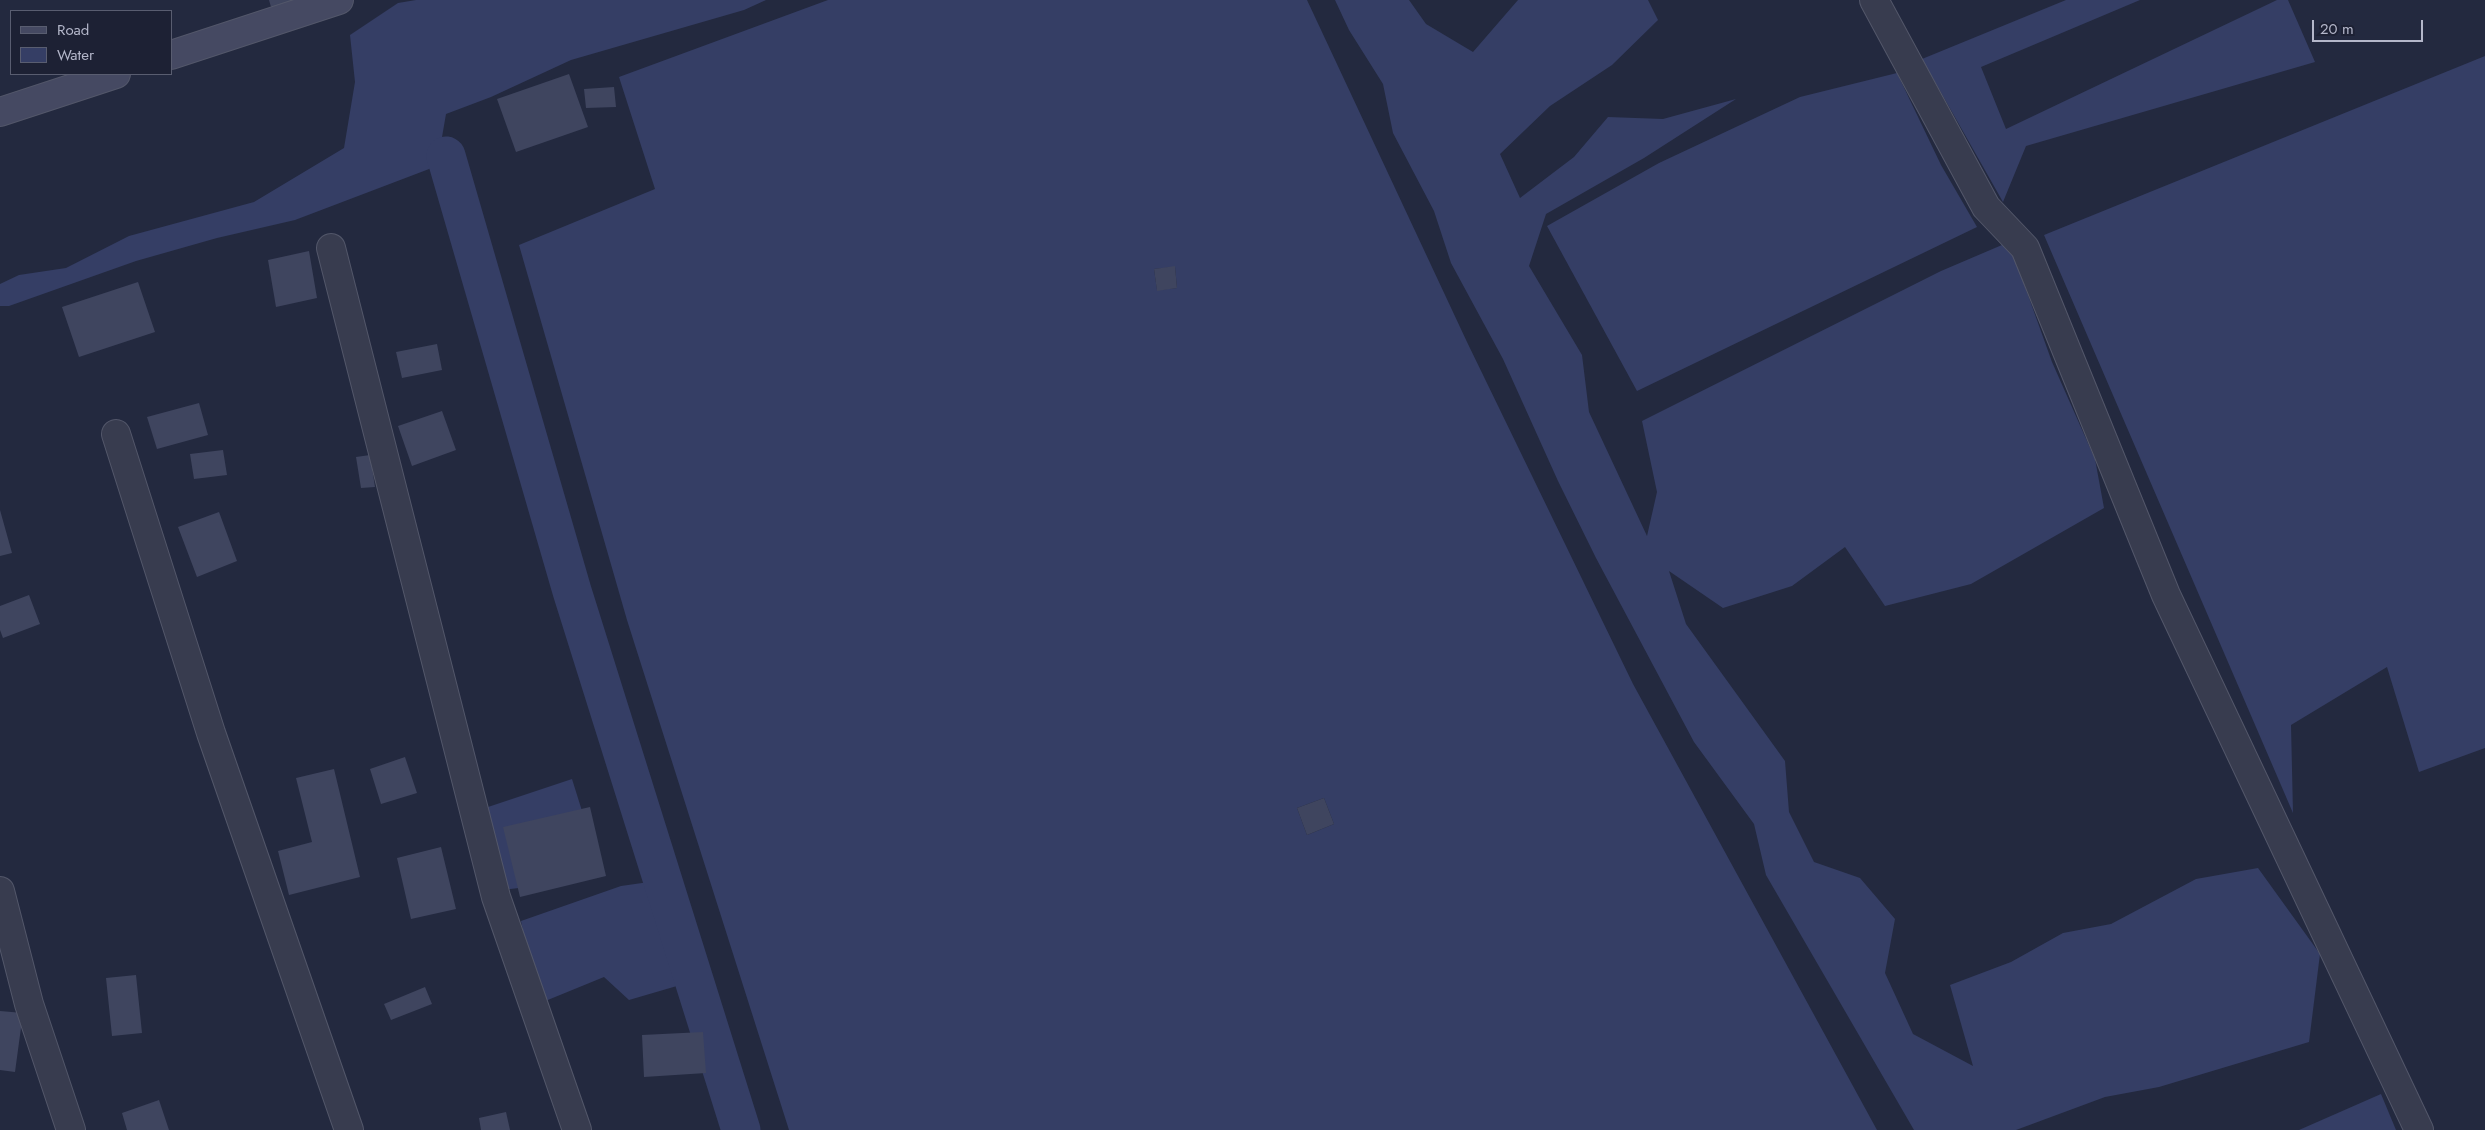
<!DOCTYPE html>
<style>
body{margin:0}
#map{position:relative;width:2485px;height:1130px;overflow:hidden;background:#23293f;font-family:Jost,sans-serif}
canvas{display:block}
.legend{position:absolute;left:10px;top:10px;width:162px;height:65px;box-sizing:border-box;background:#1d2134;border:1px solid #595d70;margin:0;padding:6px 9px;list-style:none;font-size:15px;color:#b4b7ca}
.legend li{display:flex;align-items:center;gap:10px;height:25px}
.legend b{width:25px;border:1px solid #595d70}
.scale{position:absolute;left:2312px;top:20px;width:111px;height:22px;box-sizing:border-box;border:2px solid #b4b7ca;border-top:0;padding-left:6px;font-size:15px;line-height:18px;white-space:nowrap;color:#b4b7ca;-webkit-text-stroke:4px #1d2134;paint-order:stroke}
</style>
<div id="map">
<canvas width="2485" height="1130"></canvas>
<ul class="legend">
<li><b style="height:6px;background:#454962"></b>Road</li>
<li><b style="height:14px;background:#353e65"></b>Water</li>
</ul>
<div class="scale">20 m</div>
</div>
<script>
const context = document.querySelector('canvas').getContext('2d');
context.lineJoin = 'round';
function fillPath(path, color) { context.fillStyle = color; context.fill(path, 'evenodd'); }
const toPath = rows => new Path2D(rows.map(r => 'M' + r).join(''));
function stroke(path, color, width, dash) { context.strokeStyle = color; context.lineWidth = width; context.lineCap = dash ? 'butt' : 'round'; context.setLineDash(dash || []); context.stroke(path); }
const water = toPath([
 [416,0,766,0,744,10,571,60,491,97,446,114,437,166,295,220,217,238,136,261,9,306,0,306,0,284,19,275,66,268,129,236,254,202,344,148,355,82,350,35,398,3],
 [828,0,1307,0,1467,342,1633,684,1877,1130,789,1130,627,620,519,245,655,189,619,77],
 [1175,267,1177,288,1157,290,1154,269],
 [1324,798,1334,824,1307,835,1297,808],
 [1335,0,1409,0,1426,24,1473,52,1518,0,1648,0,1658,20,1612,65,1550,106,1500,154,1520,198,1574,157,1608,117,1663,119,1736,99,1644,158,1546,214,1529,266,1582,355,1589,412,1647,536,1657,492,1642,421,1941,271,2009,242,2052,362,2095,459,2104,508,1971,584,1885,606,1845,547,1792,586,1723,608,1669,571,1686,624,1785,761,1789,812,1814,862,1860,878,1895,919,1885,973,1913,1034,1973,1066,1950,985,2011,962,2063,933,2111,924,2196,879,2258,868,2320,954,2309,1042,2159,1087,2105,1097,2016,1130,1914,1130,1766,875,1754,824,1694,742,1596,558,1558,481,1503,359,1451,263,1434,211,1393,133,1383,84,1349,30],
 [2066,0,2140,0,1981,67,2006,129,2277,0,2288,0,2315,62,2026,146,2003,202,1922,59],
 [2485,56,2485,748,2419,772,2387,667,2291,725,2293,813,2044,235],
 [1897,73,1941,165,1977,227,1637,391,1547,226,1659,163,1800,97],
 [572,779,598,862,544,885,502,890,482,809],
 [663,880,694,981,629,1000,604,977,538,1004,521,921,621,886],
 [2381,1094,2396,1130,2299,1130]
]);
const canal = toPath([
 [446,156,572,591,741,1130]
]);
const building = toPath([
 [269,0,297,0,297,1,271,7],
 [569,74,588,127,516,152,497,99],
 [614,87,616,107,586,108,584,89],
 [309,251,317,298,276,307,268,260],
 [1175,266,1177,288,1157,291,1154,269],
 [138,282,155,332,79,357,62,307],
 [437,344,442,370,402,378,396,352],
 [199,403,208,435,157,449,147,417],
 [442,411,456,450,412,466,398,426],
 [223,450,227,475,194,479,190,454],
 [370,455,375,487,361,488,356,457],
 [0,510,12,553,0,556],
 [219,512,237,561,197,577,178,527],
 [29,595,40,624,3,638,0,630,0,606],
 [405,757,417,793,381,804,370,769],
 [334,769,360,877,289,895,278,851,312,842,296,778],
 [1324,798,1334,824,1307,835,1297,808],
 [590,807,606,876,520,897,503,827],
 [441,847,456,909,411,919,397,858],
 [136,975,142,1033,112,1036,106,978],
 [425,987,432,1004,391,1020,384,1004],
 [0,1011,23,1013,15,1072,0,1070],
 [703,1032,706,1073,644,1077,642,1035],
 [159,1100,169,1130,127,1130,122,1113],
 [506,1112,510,1130,481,1130,479,1118]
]);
const minor = toPath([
 [1874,0,1986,207,2025,248,2166,595,2419,1130],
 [331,248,496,897,577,1130],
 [116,434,211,733,349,1130],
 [0,891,29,1004,71,1130]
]);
const secondary = toPath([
 [171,55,339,0],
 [0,112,116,74]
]);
fillPath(water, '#353e65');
stroke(canal, '#353e65', 39);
fillPath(building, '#3f455f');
stroke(minor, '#53576a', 30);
stroke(secondary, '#53576a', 30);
stroke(minor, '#383c4f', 28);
stroke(secondary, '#454962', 28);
</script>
